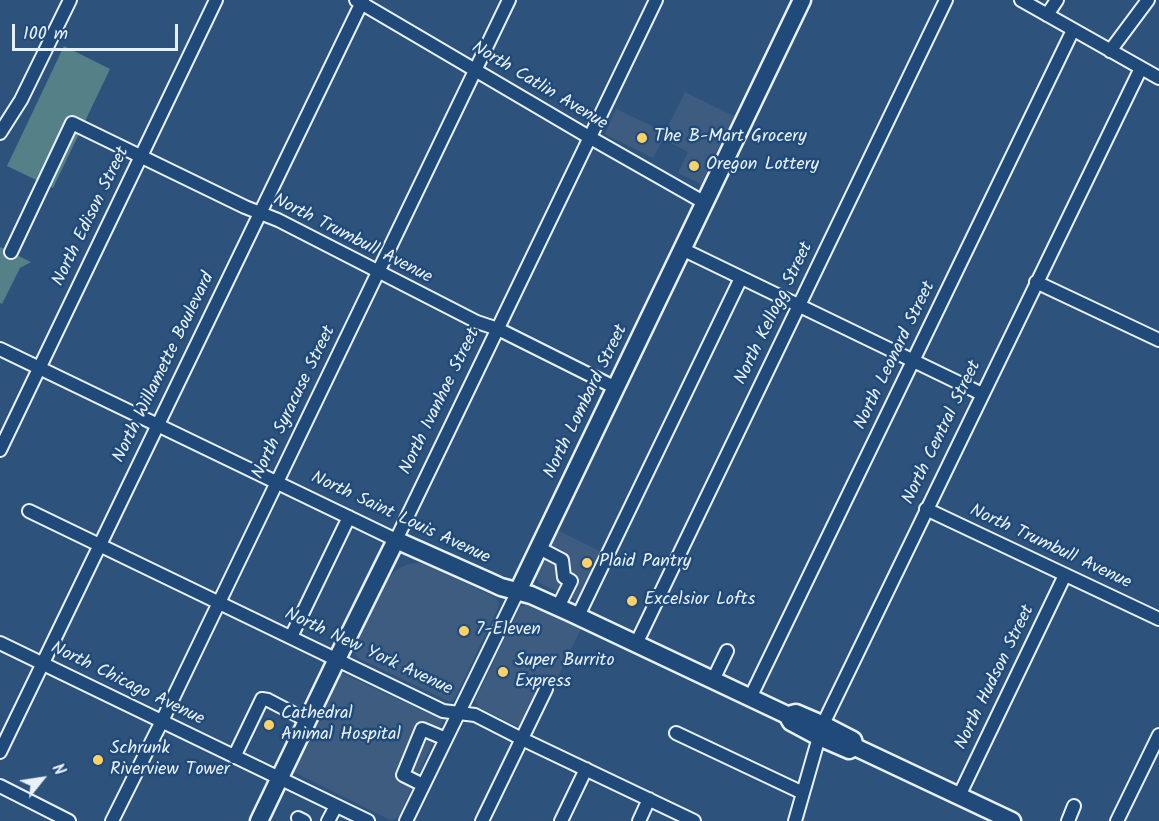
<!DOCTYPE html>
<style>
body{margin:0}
#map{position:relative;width:1159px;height:821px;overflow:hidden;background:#2d527c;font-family:Kalam,sans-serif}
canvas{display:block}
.north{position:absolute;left:12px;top:749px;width:60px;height:60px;-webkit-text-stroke:4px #1f4a7a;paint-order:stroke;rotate:60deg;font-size:16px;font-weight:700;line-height:24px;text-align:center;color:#e8f1f8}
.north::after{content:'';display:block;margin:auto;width:21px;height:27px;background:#e8f1f8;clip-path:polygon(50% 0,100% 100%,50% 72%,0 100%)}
.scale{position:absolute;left:12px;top:24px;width:166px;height:27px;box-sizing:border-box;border:3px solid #e8f1f8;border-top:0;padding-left:8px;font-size:18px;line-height:21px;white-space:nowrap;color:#e8f1f8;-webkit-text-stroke:4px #1f4a7a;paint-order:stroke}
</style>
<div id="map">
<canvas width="1159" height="821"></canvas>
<div class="north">N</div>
<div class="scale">100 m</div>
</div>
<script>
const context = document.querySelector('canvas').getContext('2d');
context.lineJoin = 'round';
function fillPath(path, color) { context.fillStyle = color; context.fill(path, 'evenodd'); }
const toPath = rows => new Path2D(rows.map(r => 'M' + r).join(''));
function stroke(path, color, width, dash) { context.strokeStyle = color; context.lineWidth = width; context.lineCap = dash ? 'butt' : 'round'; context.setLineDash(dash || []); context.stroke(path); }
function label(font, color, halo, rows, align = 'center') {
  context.font = font + ' Kalam,sans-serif'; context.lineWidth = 5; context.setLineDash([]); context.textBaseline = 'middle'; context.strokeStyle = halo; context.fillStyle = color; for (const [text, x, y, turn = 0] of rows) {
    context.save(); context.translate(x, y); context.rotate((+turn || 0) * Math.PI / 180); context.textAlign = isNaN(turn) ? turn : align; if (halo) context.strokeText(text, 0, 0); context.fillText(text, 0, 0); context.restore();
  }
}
const built = toPath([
 [685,92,734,116,701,184,678,173,688,152,663,139,653,158,605,134,616,109,665,132],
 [557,530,605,554,581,603,540,583,536,578,536,571],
 [419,563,430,566,495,597,499,603,498,608,455,698,452,701,448,701,358,658,355,653,354,648,390,576,398,569,408,564],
 [527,604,581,629,531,733,478,707,475,700,520,607],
 [342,673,443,720,399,816,395,819,390,820,294,772,339,676]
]);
const green = toPath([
 [64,46,110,69,53,188,7,166],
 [0,247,31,262,20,268,2,304,0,303]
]);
const minor = toPath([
 [356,0,589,137,705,203],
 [1021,0,1159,78],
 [1047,15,1057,0],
 [1110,51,1148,0],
 [0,133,21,100,70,0],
 [682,249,982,394],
 [11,252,72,123,245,207,278,220,477,322,498,329,616,388],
 [1036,282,1159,340],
 [0,349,396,540,656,0],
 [0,450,216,0],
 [926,509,1159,619],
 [29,511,443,711,475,715,522,739,694,821],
 [539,548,562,560,564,577,571,581,558,607],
 [578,616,741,278],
 [291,637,349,517],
 [0,643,368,821],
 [636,644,946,0],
 [713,680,727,651],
 [750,698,1073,30],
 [676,733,803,793],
 [0,752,363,0],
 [234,757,262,699,268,700,308,721],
 [423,785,403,775,422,729,446,739],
 [0,786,69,821],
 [959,796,1065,575],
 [298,818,304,821],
 [112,821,162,721,509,0],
 [328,821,336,806],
 [406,821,518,591],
 [482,821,546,689],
 [561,821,586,769],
 [639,821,649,799],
 [795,821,817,744,826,718,1141,68],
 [1068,821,1074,806],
 [1117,821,1159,735]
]);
const major = toPath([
 [518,591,802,0],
 [792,714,796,713,824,725,853,740,855,747,1012,821],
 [259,821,337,659,396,540,488,581,501,587,531,595,571,613,787,715,791,722,819,737,849,750,855,747]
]);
const markers = [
 [642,138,6,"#ffd166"],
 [694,166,6,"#ffd166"],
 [587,563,6,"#ffd166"],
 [632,601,6,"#ffd166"],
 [464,631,6,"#ffd166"],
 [503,672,6,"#ffd166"],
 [269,725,6,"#ffd166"],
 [98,760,6,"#ffd166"]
];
const streetNames = [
 ["North Catlin Avenue",539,87,31],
 ["North Edison Street",92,217,-64],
 ["North Trumbull Avenue",352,240,27],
 ["North Kellogg Street",775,314,-64],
 ["North Leonard Street",896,356,-64],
 ["North Willamette Boulevard",165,368,-64],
 ["North Ivanhoe Street",441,402,-64],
 ["North Lombard Street",587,402,-64],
 ["North Syracuse Street",295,403,-64],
 ["North Central Street",943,433,-64],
 ["North Saint Louis Avenue",400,519,25],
 ["North Trumbull Avenue",1050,548,25],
 ["North New York Avenue",368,653,25],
 ["North Hudson Street",996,678,-64],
 ["North Chicago Avenue",127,685,26]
];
const poiNames = [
 ["The B-Mart Grocery",654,138],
 ["Oregon Lottery",706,166],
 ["Plaid Pantry",599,563],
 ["Excelsior Lofts",644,601],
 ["7-Eleven",476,631],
 ["Super Burrito",515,662],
 ["Express",515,683],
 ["Cathedral",281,715],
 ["Animal Hospital",281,736],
 ["Schrunk",110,750],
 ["Riverview Tower",110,771]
];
fillPath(built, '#3e5c7f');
fillPath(green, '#548088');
stroke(minor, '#e8f1f8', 16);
stroke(major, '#e8f1f8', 21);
stroke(minor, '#1f4a7a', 12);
stroke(major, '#1f4a7a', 16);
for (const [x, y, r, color] of markers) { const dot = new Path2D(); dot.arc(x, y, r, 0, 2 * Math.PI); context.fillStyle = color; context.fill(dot); stroke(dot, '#1f4a7a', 2); }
label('18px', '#e8f1f8', '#1f4a7a', streetNames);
label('18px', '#e8f1f8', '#1f4a7a', poiNames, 'left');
</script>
